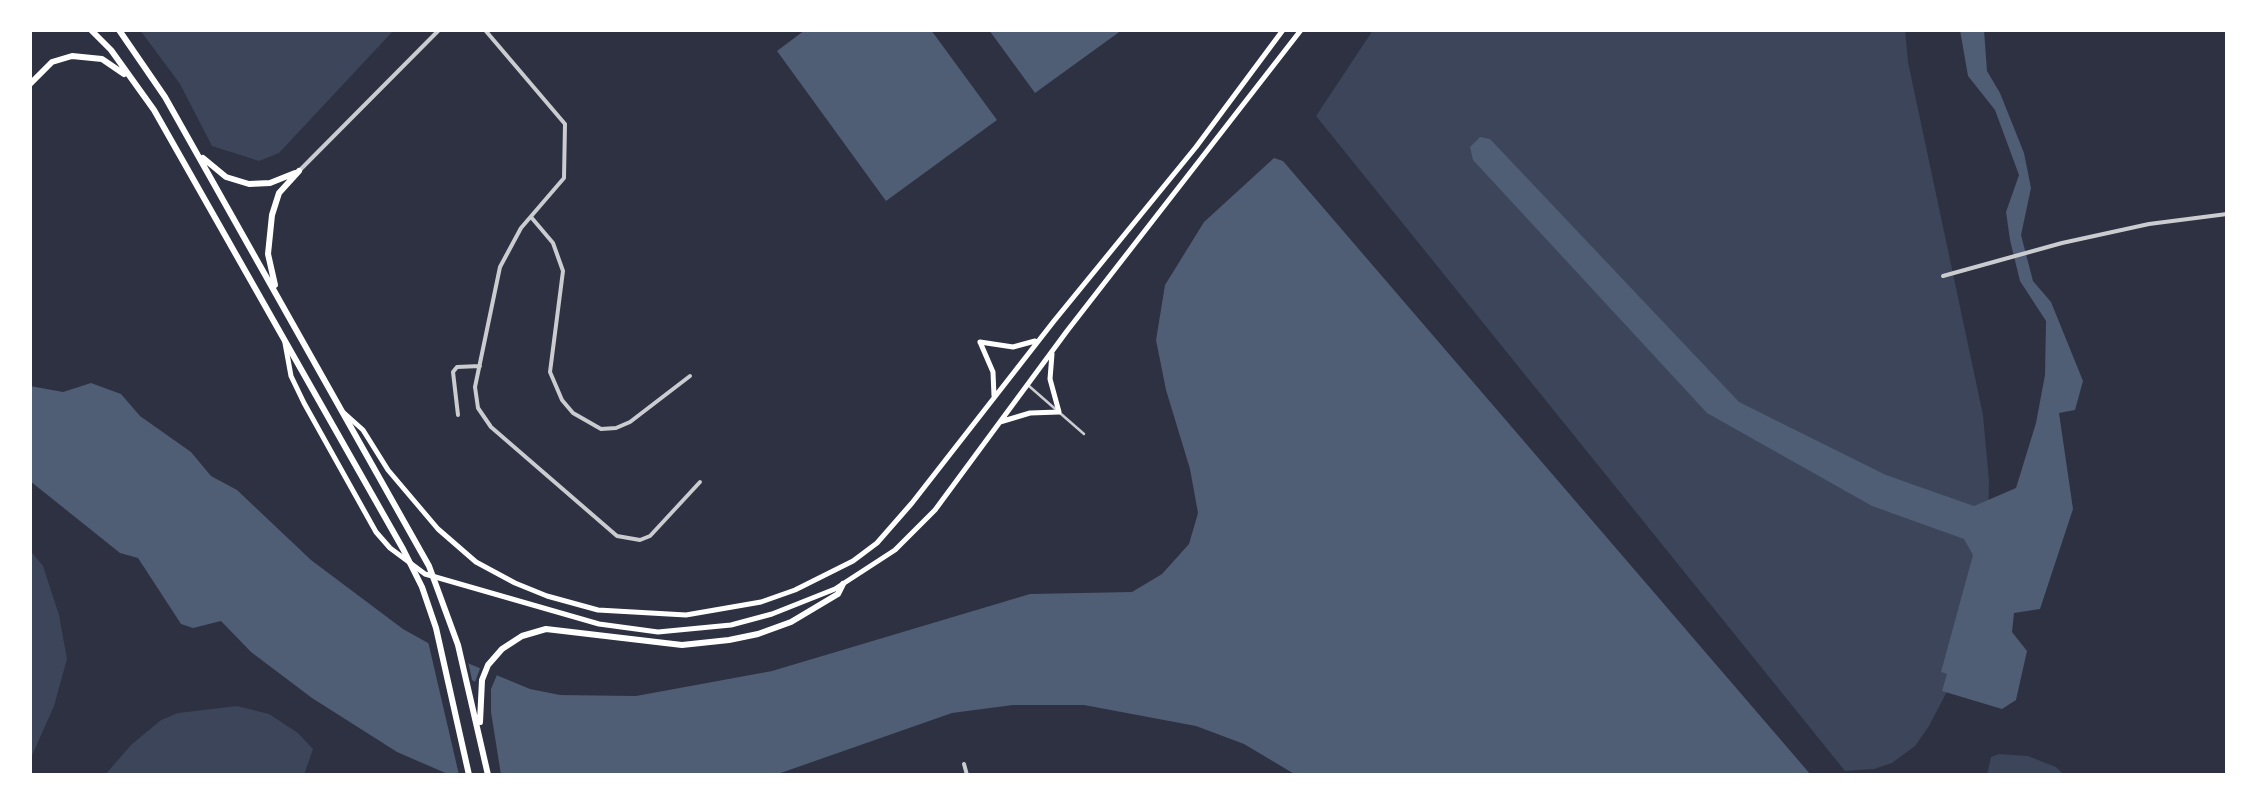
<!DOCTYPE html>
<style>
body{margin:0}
#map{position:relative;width:2257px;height:805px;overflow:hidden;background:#2d3142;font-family:Roboto,sans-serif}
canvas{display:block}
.frame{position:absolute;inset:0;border:32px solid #fff;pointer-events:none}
</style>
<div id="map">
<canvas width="2257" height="805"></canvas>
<div class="frame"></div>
</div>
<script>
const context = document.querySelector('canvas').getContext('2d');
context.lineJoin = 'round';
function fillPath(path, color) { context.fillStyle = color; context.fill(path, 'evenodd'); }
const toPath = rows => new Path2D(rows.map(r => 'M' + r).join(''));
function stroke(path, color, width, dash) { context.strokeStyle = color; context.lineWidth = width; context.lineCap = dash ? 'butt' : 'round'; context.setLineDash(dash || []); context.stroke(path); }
const green = toPath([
 [140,30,394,30,279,153,259,161,212,146,180,84],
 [1373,30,1905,30,1908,62,1983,415,1989,481,1988,529,1952,682,1929,726,1915,746,1892,763,1874,769,1845,771,1316,116],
 [30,550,43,566,59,615,67,659,54,706,30,760],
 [237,706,269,714,298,733,313,749,304,775,105,775,131,745,161,720,178,713],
 [1999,754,2028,756,2056,767,2064,775,1987,775,1991,757]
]);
const water = toPath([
 [805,30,931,30,997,120,886,201,777,51],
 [989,30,1122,30,1035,93],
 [1960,30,1984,30,1987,71,2000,93,2024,153,2031,188,2021,235,2033,281,2051,302,2083,381,2075,410,2059,413,2073,509,2040,609,2014,613,2012,632,2027,651,2016,700,2002,709,1942,691,1947,674,1941,672,1973,555,1964,539,1872,506,1707,413,1473,160,1470,147,1480,137,1490,139,1739,402,1886,475,1974,506,2016,488,2036,423,2045,375,2046,321,2020,281,2010,240,2006,212,2019,175,1995,110,1968,76],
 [1274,158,1283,161,1811,775,1296,775,1244,744,1196,726,1084,705,1013,705,952,713,775,775,450,775,397,752,312,698,251,652,221,621,193,628,181,624,138,558,120,553,30,481,30,386,63,392,91,383,121,394,140,416,191,452,211,476,237,490,311,560,403,629,453,657,530,689,560,695,636,696,772,671,1030,594,1132,592,1162,574,1189,544,1198,513,1190,469,1166,390,1156,340,1165,285,1204,222]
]);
const pier = toPath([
 [427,637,467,657,472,680,475,682,482,663,499,670,491,689,491,712,501,775,459,775]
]);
const service = toPath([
 [1029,386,1084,434]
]);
const minor = toPath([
 [485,30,565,124,564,178,521,228,500,267,475,387,478,408,491,427,617,536,640,540,650,536,700,482],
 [299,171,439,30],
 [531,217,553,243,563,271,550,372,562,400,573,413,601,429,616,428,630,422,690,376],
 [1943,276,2062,243,2149,224,2227,214],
 [458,415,453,372,457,367,480,366],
 [964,764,967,775]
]);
const secondary = toPath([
 [980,342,1013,347,1035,341],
 [980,342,993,372,994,396],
 [285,343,291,376,304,403,376,532,390,548,425,574,599,624,658,632,731,625,772,614,835,589,895,550,935,510,1067,331,1301,30],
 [344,413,363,430,388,470,438,529,476,562,515,583,547,596,598,610,686,615,761,602,795,590,853,561,877,543,912,503,1054,321,1196,147,1283,30],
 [1000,422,1030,413,1059,412,1050,379,1052,354]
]);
const primary = toPath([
 [91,30,111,50,154,110,403,549,422,587,436,628,469,775],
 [119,30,165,97,429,566,458,645,488,775],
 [30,84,52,62,72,56,102,59,124,74],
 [203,158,226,177,249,184,270,183,295,173],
 [275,285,268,254,272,215,279,193,299,171],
 [480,722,482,680,488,665,502,649,522,636,546,629,682,645,729,640,758,634,791,622,838,594,843,584]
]);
fillPath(green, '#3c4559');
fillPath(water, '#4f5d75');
fillPath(pier, '#2d3142');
stroke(service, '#caccd0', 2.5);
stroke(minor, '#caccd0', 4);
stroke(secondary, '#fff', 5);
stroke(primary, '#fff', 6);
</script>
